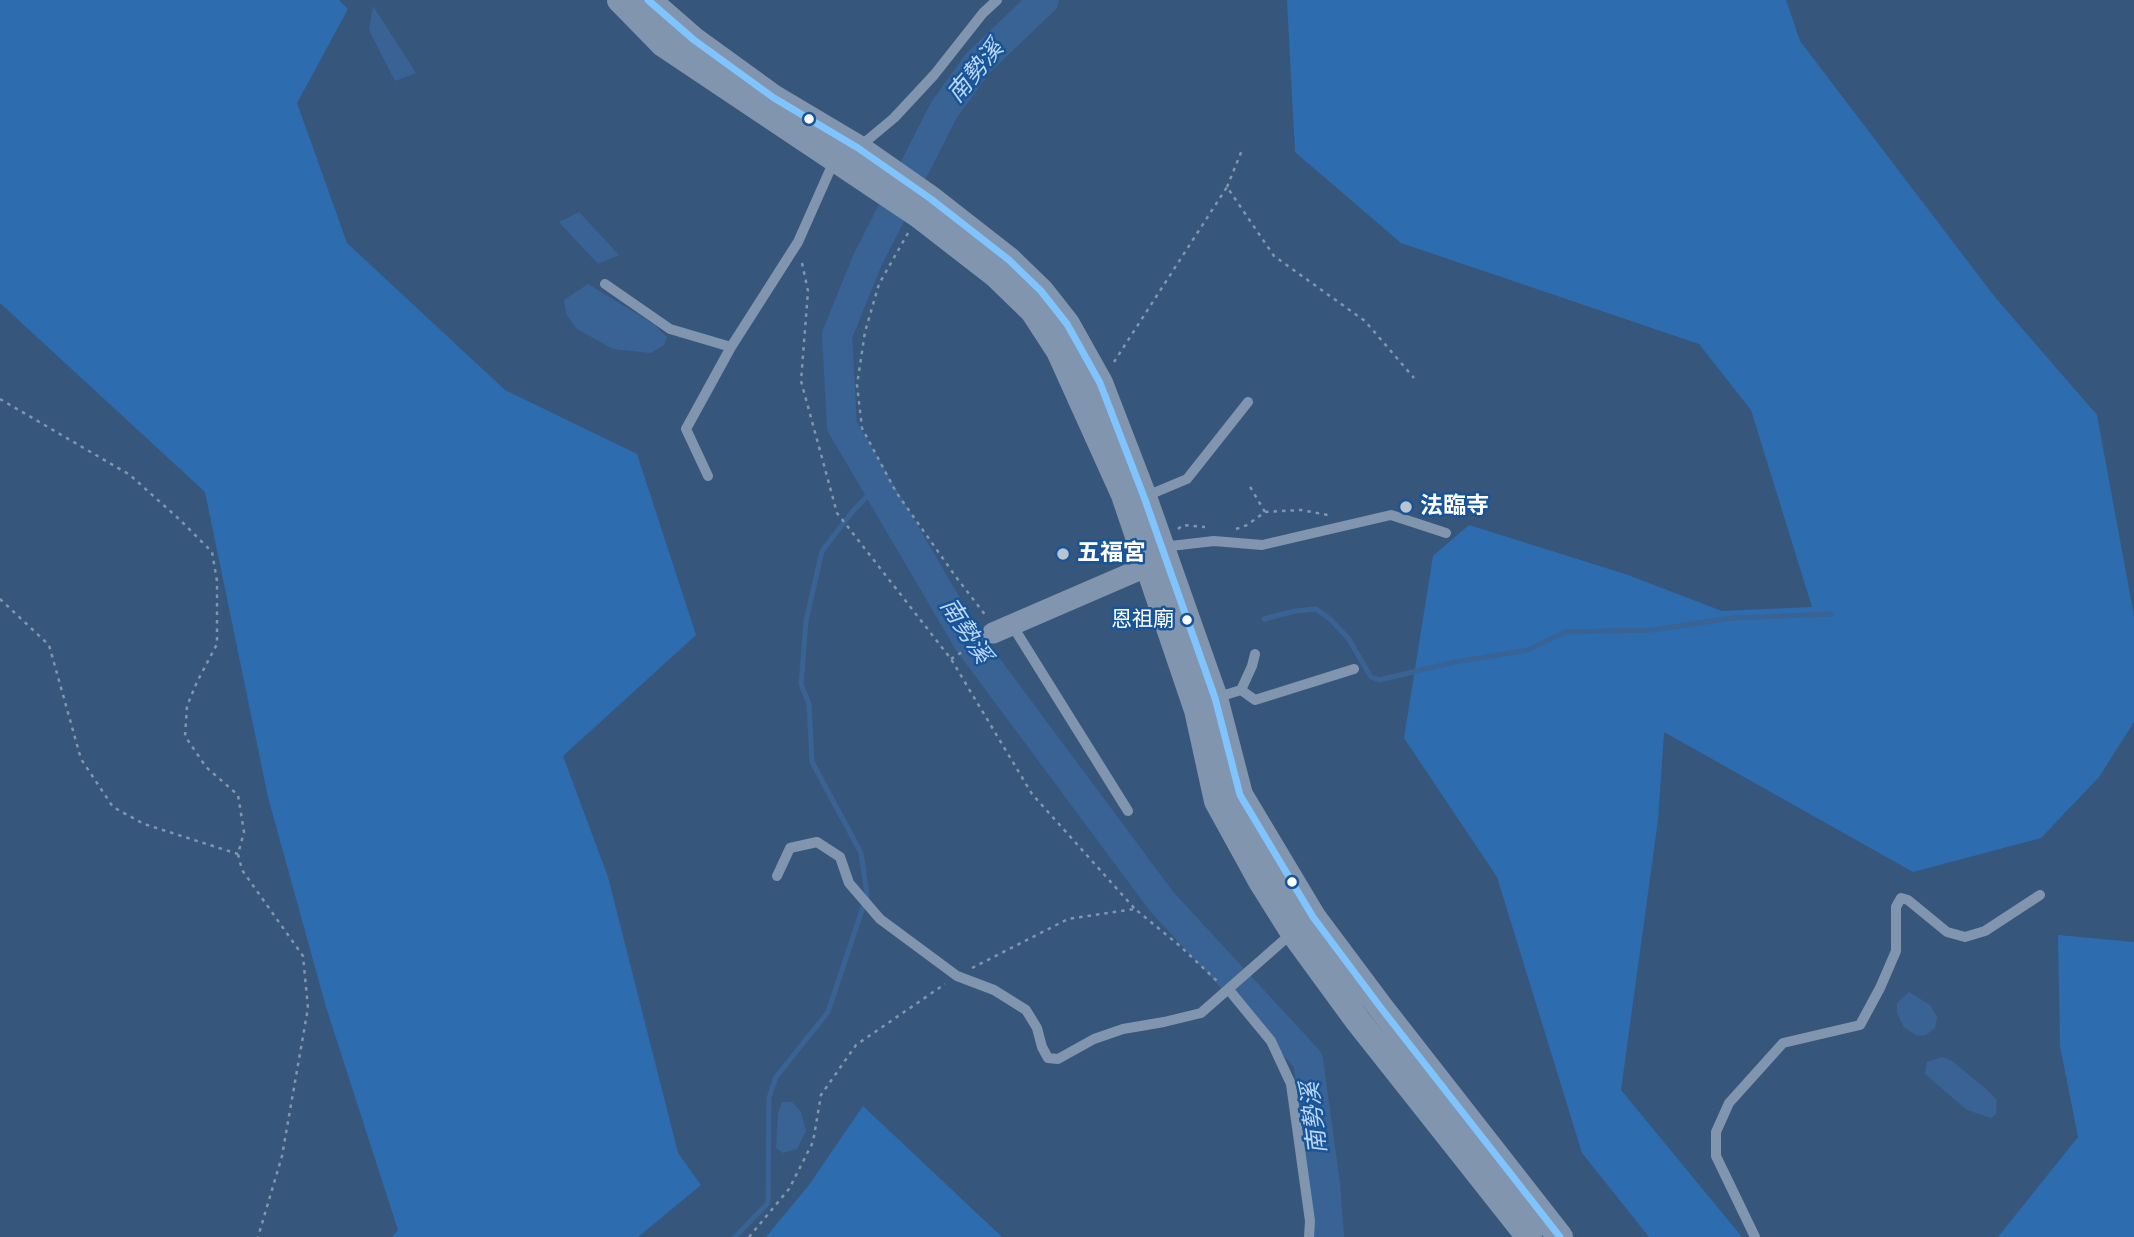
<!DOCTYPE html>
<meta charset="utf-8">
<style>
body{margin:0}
canvas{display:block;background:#36567c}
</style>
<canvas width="2134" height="1237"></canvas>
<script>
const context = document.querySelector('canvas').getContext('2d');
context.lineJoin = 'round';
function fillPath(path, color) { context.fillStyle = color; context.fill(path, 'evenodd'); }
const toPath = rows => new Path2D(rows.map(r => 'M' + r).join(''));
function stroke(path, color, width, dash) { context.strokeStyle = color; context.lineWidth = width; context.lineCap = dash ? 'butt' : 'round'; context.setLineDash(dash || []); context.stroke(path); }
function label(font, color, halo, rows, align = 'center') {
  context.font = font + ' "Fira Sans Condensed","Noto Sans TC",sans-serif'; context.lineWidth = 5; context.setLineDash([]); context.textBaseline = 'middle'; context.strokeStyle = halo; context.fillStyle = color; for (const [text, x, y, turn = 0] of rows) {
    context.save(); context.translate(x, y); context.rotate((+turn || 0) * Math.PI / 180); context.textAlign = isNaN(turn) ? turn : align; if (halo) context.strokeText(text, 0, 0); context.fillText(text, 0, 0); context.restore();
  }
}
const green = toPath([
 [0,0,339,0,348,9,297,103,347,243,505,390,637,454,696,635,563,756,608,877,678,1153,701,1185,638,1237,392,1237,398,1230,326,1007,268,797,205,492,0,303],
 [1287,0,1786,0,1800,41,1994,296,2097,415,2134,616,2134,722,2099,777,2041,838,1913,872,1664,732,1658,820,1621,1090,1742,1237,1649,1237,1582,1153,1497,877,1404,738,1433,556,1469,525,1625,574,1722,611,1812,607,1751,410,1699,344,1401,243,1295,152],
 [2058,935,2134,942,2134,1237,1998,1237,2078,1137,2060,1046],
 [863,1106,1002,1237,766,1237,809,1185]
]);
const water = toPath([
 [373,6,416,73,395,81,369,30],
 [579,212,619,255,598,264,559,222],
 [588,284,655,325,667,337,664,345,651,353,613,349,577,329,566,314,564,300],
 [1909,992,1930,1005,1937,1017,1935,1028,1926,1035,1917,1036,1904,1027,1897,1013,1897,1003],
 [1942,1057,1952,1061,1987,1090,1997,1100,1996,1114,1991,1118,1967,1110,1925,1074,1927,1062],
 [782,1102,792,1102,801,1112,806,1131,797,1149,783,1153,776,1148,778,1113]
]);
const stream = toPath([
 [1264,619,1295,611,1316,609,1330,619,1348,638,1371,677,1379,680,1455,662,1528,650,1565,632,1652,630,1733,618,1831,614],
 [735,1237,768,1203,769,1098,776,1077,828,1012,867,895,861,853,812,762,809,704,801,684,806,621,822,551,853,511,877,486]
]);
const river = toPath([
 [1044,0,977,64,944,110,868,259,837,335,842,426,968,641,1162,902,1308,1060,1325,1184,1329,1237]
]);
const path = toPath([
 [1227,187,1242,150],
 [908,233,879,284,865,332,857,385,862,428,896,492,956,577,986,616],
 [802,263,808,291,801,381,837,513,951,659,1032,794,1135,909],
 [1114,362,1227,187,1274,256,1365,321,1414,378],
 [0,399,130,475,179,519,212,552,217,581,217,644,197,682,187,706,185,736,206,767,238,795,244,832,238,854,242,870,303,956,308,1008,282,1156,258,1237],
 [1265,512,1301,510,1328,515],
 [1178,529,1183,525,1205,527],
 [1236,529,1247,525,1265,512,1249,485],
 [0,599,49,645,81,759,113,807,144,824,238,854],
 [951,659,978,642],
 [972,968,1068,919,1135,909,1180,946,1217,981],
 [749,1237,789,1189,813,1142,821,1095,856,1045,945,984]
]);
const service = toPath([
 [858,148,894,118,934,75,983,13,997,0],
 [605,284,670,329,731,347,798,242,834,161],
 [708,476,686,429,731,347],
 [1144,497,1187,479,1248,402],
 [1162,547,1214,541,1262,545,1391,515,1446,533],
 [1012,625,1128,811],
 [1241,690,1252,666,1255,654],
 [1215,698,1241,690,1255,700,1354,669],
 [777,876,790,848,817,842,840,857,849,883,880,919,957,976,994,990,1026,1010,1037,1028,1042,1047,1048,1058,1058,1059,1094,1039,1123,1029,1164,1022,1201,1013,1292,933],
 [1229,990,1271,1041,1291,1084,1310,1221,1309,1237],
 [1755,1237,1716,1156,1716,1132,1729,1103,1783,1043,1860,1025,1880,988,1896,951,1896,907,1901,898,1908,900,1947,932,1965,937,1985,931,2040,895]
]);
const minor = toPath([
 [993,633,1148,566]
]);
const tertiary = toPath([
 [620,0,663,44,920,216,996,275,1033,311,1059,351,1124,495,1197,710,1217,801,1261,881,1293,932,1358,1021,1529,1237],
 [648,0,694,40,774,98,858,148,931,199,1009,260,1041,291,1067,324,1100,383,1144,497,1215,698,1240,795,1313,917,1381,1008,1560,1237]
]);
const bus1 = toPath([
 [648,0,694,40,774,98,858,148,931,199,1009,260,1041,291,1067,324,1100,383,1144,497,1215,698,1240,795,1313,917,1381,1008,1560,1237]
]);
const markers = [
 [809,119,6,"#fff"],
 [1406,507,7,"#b9c4d1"],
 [1063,554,7,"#b9c4d1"],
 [1187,620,6,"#fff"],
 [1292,882,6,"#fff"]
];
const busNames = [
 ["恩祖廟",1174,620]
];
const poiNames = [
 ["法臨寺",1420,507],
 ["五福宮",1077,554]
];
const waterNames = [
 ["南勢溪",976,72,-50],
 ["南勢溪",965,631,57],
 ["南勢溪",1315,1118,-97]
];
fillPath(green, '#2d6caf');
fillPath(water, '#396394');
stroke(stream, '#396394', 5);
stroke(river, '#396394', 30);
stroke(path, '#8196ae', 2.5, [3.5, 5]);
stroke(service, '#8196ae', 10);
stroke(minor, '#8196ae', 21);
stroke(tertiary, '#8196ae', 26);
stroke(bus1, '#80c4ff', 7);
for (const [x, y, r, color] of markers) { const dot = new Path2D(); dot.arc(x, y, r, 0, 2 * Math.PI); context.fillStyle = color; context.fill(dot); stroke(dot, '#195499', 2.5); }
label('21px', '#fff', '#195499', busNames, 'right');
label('bold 23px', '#fff', '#195499', poiNames, 'left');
label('italic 24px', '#bad8f8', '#195499', waterNames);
</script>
